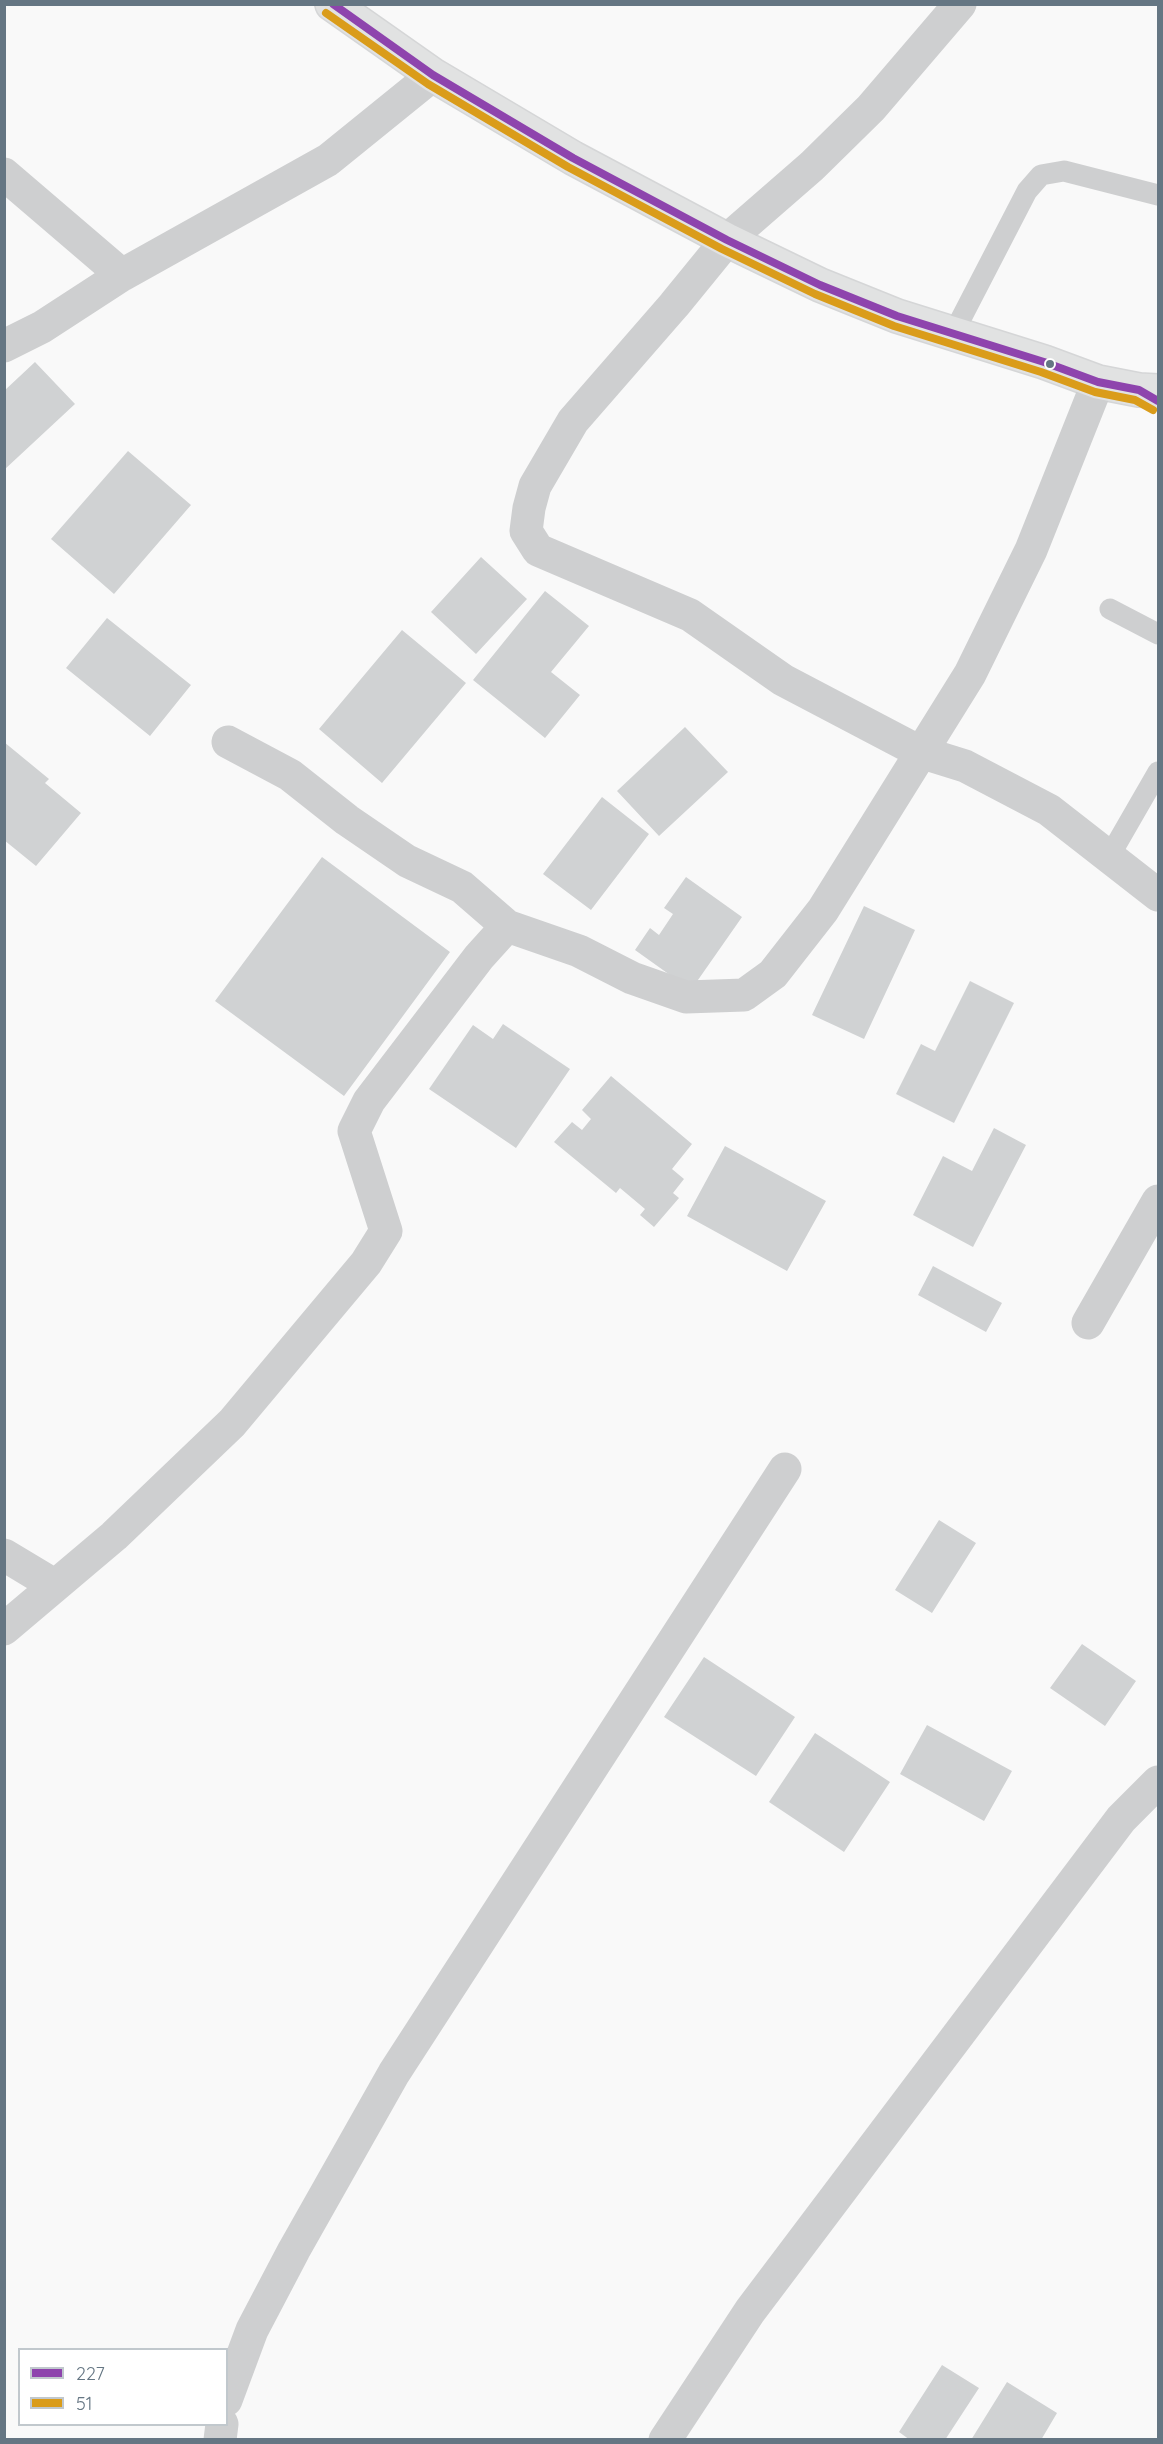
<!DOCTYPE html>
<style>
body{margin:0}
#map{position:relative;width:1163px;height:2444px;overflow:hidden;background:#f9f9f9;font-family:Quicksand,sans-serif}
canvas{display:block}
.frame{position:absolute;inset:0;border:6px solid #657683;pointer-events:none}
.legend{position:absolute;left:18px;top:2348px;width:210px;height:78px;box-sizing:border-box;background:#fff;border:2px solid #c1c8cd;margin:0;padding:8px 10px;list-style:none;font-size:18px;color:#657683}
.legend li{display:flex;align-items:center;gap:12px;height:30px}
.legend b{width:30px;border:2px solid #c1c8cd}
</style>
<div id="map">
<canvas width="1163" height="2444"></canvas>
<div class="frame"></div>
<ul class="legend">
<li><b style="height:8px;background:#8e44ad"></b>227</li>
<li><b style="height:8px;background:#da9c1a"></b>51</li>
</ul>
</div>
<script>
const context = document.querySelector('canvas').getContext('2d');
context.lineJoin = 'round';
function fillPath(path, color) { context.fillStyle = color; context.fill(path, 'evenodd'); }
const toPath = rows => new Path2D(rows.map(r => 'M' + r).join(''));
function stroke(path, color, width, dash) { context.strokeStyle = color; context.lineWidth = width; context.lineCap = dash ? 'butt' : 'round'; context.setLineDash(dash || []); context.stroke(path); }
const building = toPath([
 [35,362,75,404,4,470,4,391],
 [128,451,191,505,114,594,51,539],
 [481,557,527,599,476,654,431,612],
 [545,591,589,626,551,672,580,695,545,738,473,680],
 [107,618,191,685,150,736,66,668],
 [402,630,466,683,382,783,319,729],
 [685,727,728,772,659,836,617,791],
 [4,742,49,779,45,783,81,813,36,866,4,840],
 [602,797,649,834,591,910,543,874],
 [322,857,450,952,344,1096,215,1001],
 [686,877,742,917,691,990,635,950,650,928,659,935,673,914,664,908],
 [864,906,915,930,864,1039,812,1015],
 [970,981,1014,1003,954,1123,896,1094,921,1044,935,1051],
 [503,1024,570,1069,516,1148,429,1089,473,1025,493,1039],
 [611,1076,692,1144,672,1169,684,1179,673,1193,679,1198,654,1227,640,1215,645,1209,620,1188,616,1193,554,1142,572,1122,582,1130,591,1119,582,1110],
 [994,1128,1026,1145,973,1247,913,1215,943,1156,972,1171],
 [725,1146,826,1201,787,1271,687,1216],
 [933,1266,1002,1303,986,1332,918,1295],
 [939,1520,976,1543,932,1613,895,1590],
 [1082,1644,1136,1681,1105,1726,1050,1688],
 [704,1657,795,1717,756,1776,664,1717],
 [927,1725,1012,1771,984,1821,900,1774],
 [815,1733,890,1782,844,1852,769,1802],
 [942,2365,979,2388,945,2440,910,2440,899,2432],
 [1007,2382,1057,2413,1041,2440,971,2440]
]);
const lane = toPath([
 [953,334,1027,191,1041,175,1064,171,1158,195],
 [1110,609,1158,634],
 [1109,857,1158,772]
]);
const street = toPath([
 [960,4,871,108,812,166,727,240,674,305,573,421,535,486,529,508,526,531,538,550,690,615,783,680,920,752,965,766,1049,810,1158,895],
 [4,174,122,275],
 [4,346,42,327,122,275,328,160,433,75],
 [228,742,290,775,347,820,407,861,462,887,507,926,579,951,632,978,686,997,744,995,773,974,823,910,970,674,1031,550,1098,382],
 [1088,1323,1158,1201],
 [4,1555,54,1585],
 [4,1629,114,1536,232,1423,366,1263,386,1231,354,1131,369,1101,479,957,507,926],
 [226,2400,252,2330,294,2250,394,2073,785,1469],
 [220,2440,222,2424],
 [665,2440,750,2311,1121,1819,1158,1782]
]);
const secondary = toPath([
 [332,4,433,75,573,158,727,240,820,285,897,316,1044,362,1098,382,1139,390,1158,391]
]);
const bus1 = toPath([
 [333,4,433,75,573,158,727,240,820,285,897,316,1044,362,1098,382,1139,390,1158,401]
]);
const bus2 = toPath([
 [326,13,428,84,568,167,722,249,815,294,894,326,1041,372,1095,392,1135,400,1153,410]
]);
const markers = [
 [1050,364,5,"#657683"]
];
fillPath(building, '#d0d2d3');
stroke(secondary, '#d5d6d7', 36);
stroke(lane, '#cecfd0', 21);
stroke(street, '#cecfd0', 33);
stroke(secondary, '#e1e2e2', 33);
stroke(bus1, '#8e44ad', 8);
stroke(bus2, '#da9c1a', 8);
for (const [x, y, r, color] of markers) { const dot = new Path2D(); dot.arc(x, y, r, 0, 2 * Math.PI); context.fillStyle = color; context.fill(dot); stroke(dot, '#fff', 2); }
</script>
